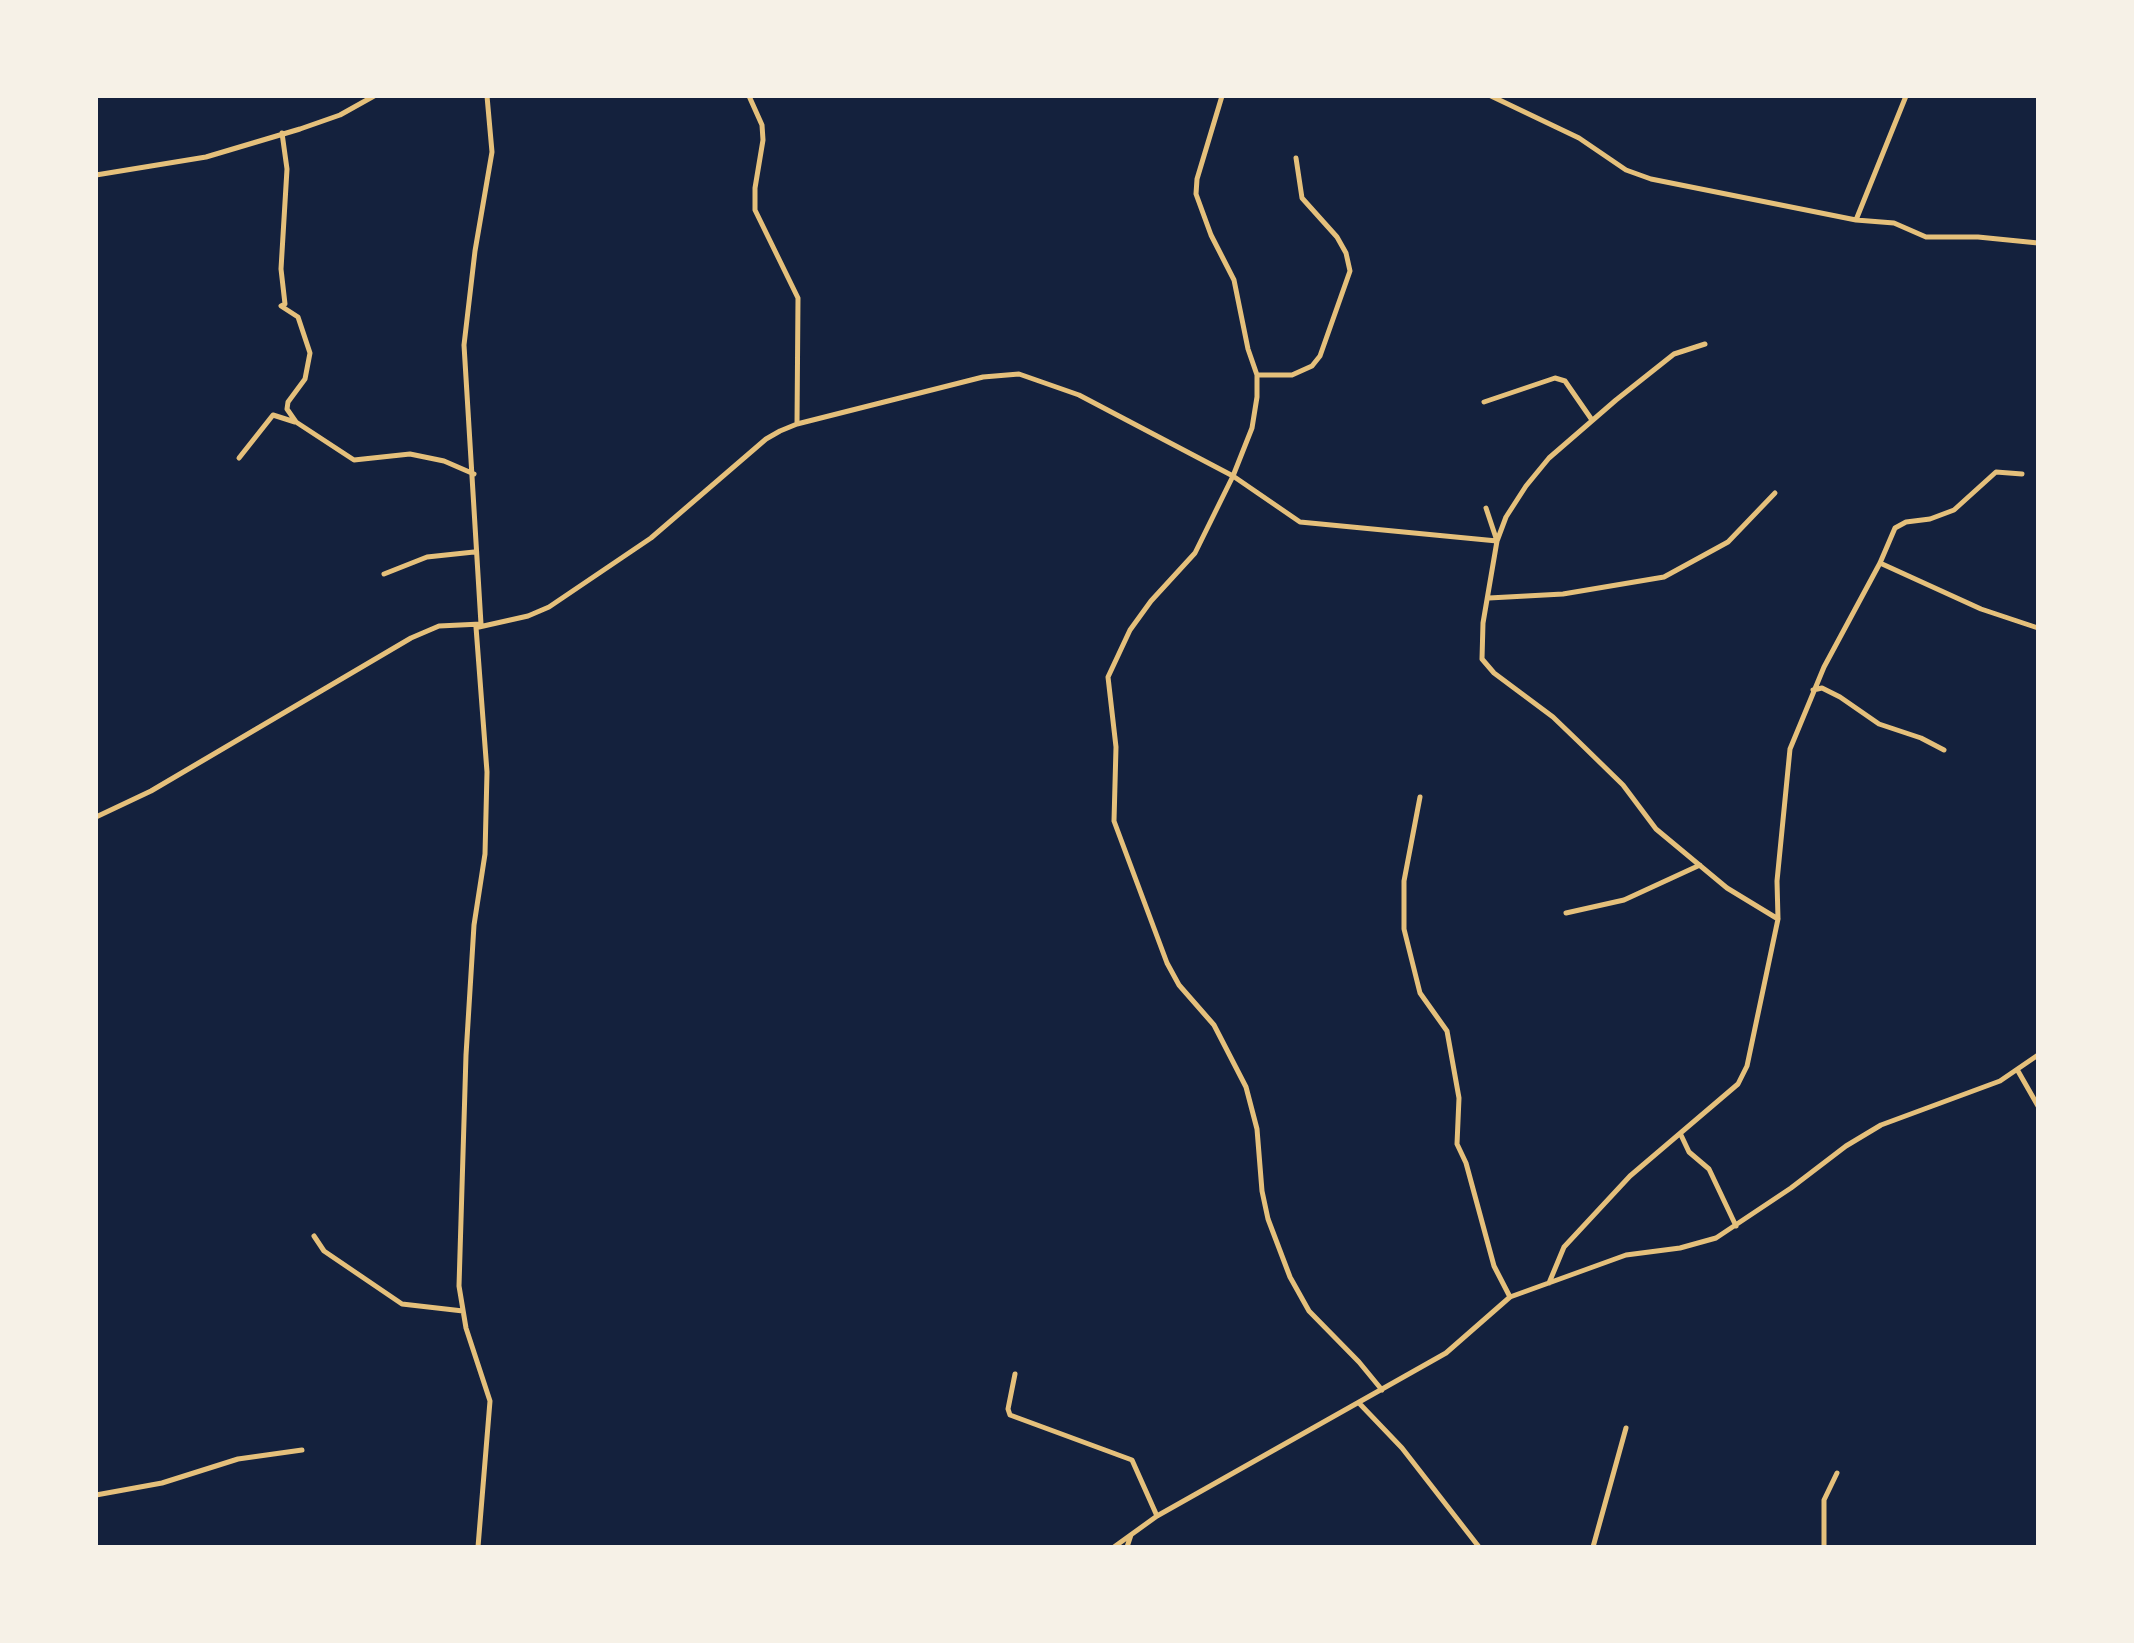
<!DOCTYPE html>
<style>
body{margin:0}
#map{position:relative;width:2134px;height:1643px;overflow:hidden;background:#14213d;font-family:"Roboto Serif",serif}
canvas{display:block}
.frame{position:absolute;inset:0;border:98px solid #f6f1e7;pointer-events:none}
</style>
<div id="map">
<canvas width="2134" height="1643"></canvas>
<div class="frame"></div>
</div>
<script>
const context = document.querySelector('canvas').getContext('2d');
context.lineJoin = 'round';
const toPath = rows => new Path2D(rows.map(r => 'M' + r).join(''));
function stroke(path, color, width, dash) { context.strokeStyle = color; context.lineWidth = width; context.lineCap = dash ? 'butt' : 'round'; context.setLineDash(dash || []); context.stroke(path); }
const minor = toPath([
 [749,96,762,125,763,140,755,188,755,210,798,298,797,424],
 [1222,96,1197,179,1196,194,1211,235,1234,280,1248,349,1257,375,1257,397,1252,428,1233,476,1195,553,1151,601,1130,630,1108,677,1116,747,1114,821,1167,963,1179,985,1214,1025,1246,1087,1257,1129,1262,1191,1268,1219,1290,1277,1309,1311,1359,1362,1382,1390],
 [1491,96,1579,138,1626,170,1651,179,1856,220,1894,223,1926,237,1978,237,2038,243],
 [282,133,287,169,281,269,285,304,281,306,298,317,310,353,305,379,288,402,287,409,296,422,354,460,410,454,444,461,474,474],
 [96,175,206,157,300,129,340,115,374,96],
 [1856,220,1906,96],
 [1705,344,1674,354,1616,400,1549,458,1526,486,1506,517,1497,541,1483,623,1482,659,1494,673,1553,717,1580,743,1623,785,1656,829,1727,888,1778,919],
 [1257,375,1292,375,1312,366,1320,356,1350,271,1346,253,1337,237,1302,198,1296,158],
 [1484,402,1555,378,1565,381,1592,420],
 [239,458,273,415,295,422],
 [1880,563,1981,609,2038,628],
 [384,574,427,557,474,552],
 [1489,598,1563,594,1664,577,1728,542,1775,493],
 [479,627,528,616,549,607,651,538,766,439,780,431,797,424,983,377,1019,374,1079,395,1233,476,1300,522,1497,541,1486,508],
 [1813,690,1822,688,1840,697,1879,724,1921,738,1944,750],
 [1420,797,1404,881,1404,929,1420,993,1447,1031,1459,1098,1457,1144,1466,1163,1494,1266,1510,1297],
 [96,817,151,791,411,638,439,626,481,624],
 [1566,913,1624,900,1700,865],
 [2018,1071,2038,1106],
 [1681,1135,1689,1152,1709,1169,1736,1226],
 [314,1236,324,1251,402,1304,463,1311],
 [1549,1283,1564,1247,1630,1176,1738,1084,1747,1066,1778,919,1777,881,1790,749,1824,667,1880,563,1895,528,1906,522,1930,519,1954,510,1996,472,2022,474],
 [1015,1374,1008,1409,1010,1415,1132,1460,1157,1516],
 [1359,1403,1402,1448,1479,1547],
 [96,1495,162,1483,238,1459,302,1450],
 [478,1547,490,1401,466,1328,459,1286,466,1055,474,925,485,854,487,772,476,627,481,624,464,345,475,251,492,152,487,96],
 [1114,1547,1157,1516,1446,1353,1510,1297,1626,1255,1680,1248,1716,1238,1791,1188,1846,1146,1881,1125,2000,1081,2038,1055],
 [1127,1547,1131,1535],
 [1593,1547,1626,1428],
 [1824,1547,1824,1500,1837,1473]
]);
stroke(minor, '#e5c07b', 5);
</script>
